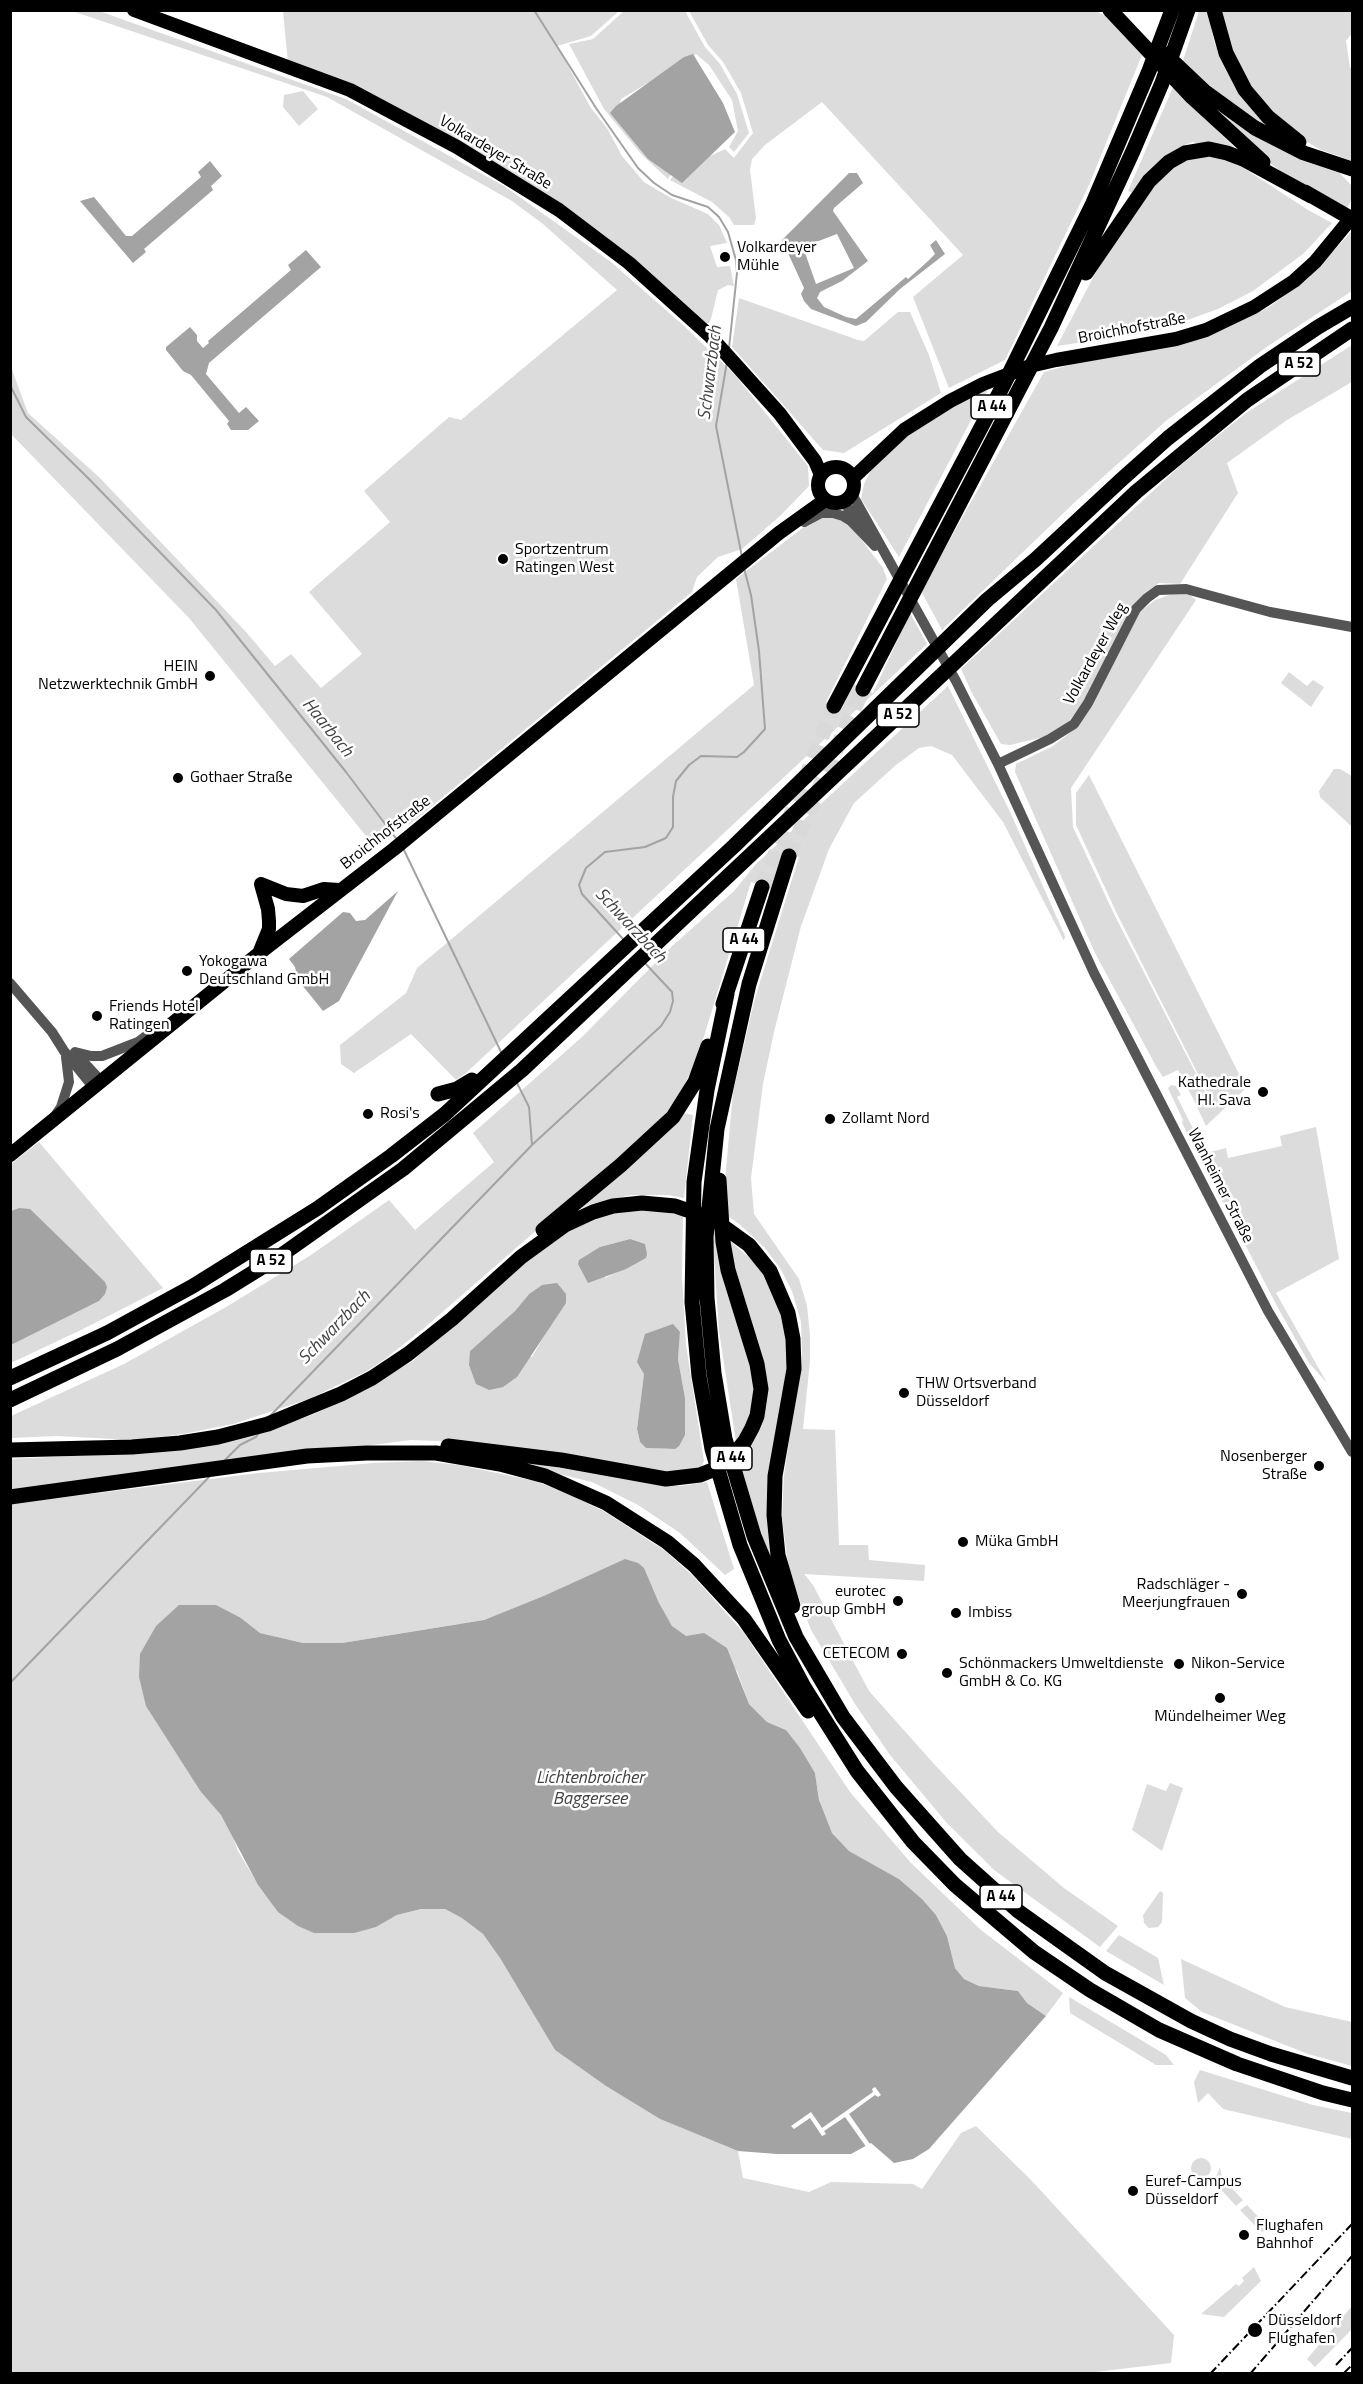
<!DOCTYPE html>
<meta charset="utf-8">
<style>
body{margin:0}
#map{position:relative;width:1363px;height:2384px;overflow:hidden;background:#fff;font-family:"Titillium Web",sans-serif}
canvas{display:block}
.frame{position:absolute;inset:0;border:12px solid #000;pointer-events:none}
</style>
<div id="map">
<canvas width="1363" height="2384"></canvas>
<div class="frame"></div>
</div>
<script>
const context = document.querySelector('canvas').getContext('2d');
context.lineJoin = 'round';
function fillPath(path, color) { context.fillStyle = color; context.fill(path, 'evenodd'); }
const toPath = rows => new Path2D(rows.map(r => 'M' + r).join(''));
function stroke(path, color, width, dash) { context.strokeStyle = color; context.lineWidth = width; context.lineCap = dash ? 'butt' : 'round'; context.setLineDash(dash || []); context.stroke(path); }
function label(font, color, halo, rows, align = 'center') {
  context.font = font + ' "Titillium Web",sans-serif'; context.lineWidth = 5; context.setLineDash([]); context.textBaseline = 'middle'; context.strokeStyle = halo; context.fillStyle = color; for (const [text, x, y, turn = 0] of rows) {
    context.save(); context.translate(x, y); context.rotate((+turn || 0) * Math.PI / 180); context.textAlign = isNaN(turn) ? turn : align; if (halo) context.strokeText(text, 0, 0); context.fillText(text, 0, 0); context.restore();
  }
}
const green = toPath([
 [72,11,99,11,346,99,504,186,611,262,683,325,735,375,808,466,809,486,780,516,742,549,718,557,697,577,692,592,409,825,404,820,401,821,404,825,389,839,375,847,189,618,11,434,11,367,28,413,100,478,246,632,275,666,291,654,321,688,362,654,309,592,390,522,364,491,449,417,461,420,617,290,543,224,512,201,327,97],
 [283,11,619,11,591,36,557,46,591,108,607,128,622,156,644,182,671,198,708,214,719,225,727,243,710,246,717,267,730,266,734,286,728,285,718,290,711,319,709,323,706,324,566,210,288,63],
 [624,11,685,11,705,47,720,64,737,94,749,133,734,152,729,147,738,131,732,100,709,65,696,54,621,99,618,111,672,173,668,179,642,155,604,109,569,44,593,39],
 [689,11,1096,11,1105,16,1142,55,1089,185,1005,360,949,388,913,297,963,255,822,102,765,145,752,159,750,170,756,218,754,225,734,225,729,217,712,202,670,180,676,172,725,149,734,158,753,133,741,93,723,62,708,45],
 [1199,11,1208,11,1214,42,1226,68,1293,141,1246,115,1182,64],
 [1219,11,1352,11,1352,33,1346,41,1350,68,1352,67,1352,161,1319,149,1296,135,1274,117,1240,74],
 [1181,76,1336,169,1352,186,1352,199,1346,210,1296,182,1271,164,1247,144],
 [1173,87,1238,151,1192,142,1185,145,1157,163,1132,193,1128,191],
 [303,91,318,109,299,126,283,107,284,95],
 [1205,156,1230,159,1308,210,1332,223,1303,254,1253,291,1218,309,1157,331,1057,346,1096,272,1147,193,1167,171,1184,161],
 [1352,231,1352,291,1268,346,1167,420,1075,502,942,630,921,591,1044,372,1073,364,1174,346,1225,329,1269,307,1307,279],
 [739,298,858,340,864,341,898,312,910,312,929,355,941,393,844,453,823,450,732,347],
 [1352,345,1352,382,1287,420,1227,463,1238,493,1180,584,1159,583,1145,593,1085,701,1070,720,1048,736,1010,745,1001,744,972,693,961,669,1181,465,1246,413],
 [990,386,969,424,899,557,861,499,864,484,870,472,895,445,943,410],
 [831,517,842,519,851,526,883,568,887,579,826,702,841,710,854,684,873,693,910,613,927,644,466,1073,456,1080,411,1034,354,1073,341,1064,340,1045,406,993,417,968,754,685,736,579,809,523,820,518],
 [1175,593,1190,595,1196,600,1071,788,1073,827,1116,918,1205,1091,1204,1100,1196,1104,1178,1070,1163,1077,1157,1068,1095,953,1015,772,1016,764,1053,746,1076,728,1140,612,1155,600],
 [1289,672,1307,686,1313,680,1324,687,1311,707,1281,683],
 [948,686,1011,814,1065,936,1064,941,1003,822,952,755,931,746,919,748,896,765,854,803,829,849,801,926,774,1032,763,1084,751,1178,754,1214,799,1279,807,1306,810,1335,810,1361,803,1429,835,1430,839,1545,868,1545,869,1560,925,1565,924,1581,804,1574,813,1585,869,1691,935,1765,998,1832,1064,1888,1118,1926,1100,1947,994,1870,946,1822,890,1755,855,1704,811,1630,792,1580,787,1557,782,1517,784,1475,802,1354,801,1322,792,1291,780,1268,764,1247,738,1223,725,1214,724,1191,733,1092,755,998,799,857,785,854,772,890,751,882,698,1056,681,1092,667,1112,638,1141,570,1201,423,1329,385,1359,367,1371,309,1399,233,1424,183,1434,132,1440,57,1436,11,1438,11,1416,124,1364,226,1307,311,1255,389,1200,415,1230,494,1162,473,1133,582,1037,669,949,734,891,756,864],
 [1334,769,1340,769,1352,776,1352,827,1320,797,1319,791],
 [1089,775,1246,1088,1206,1126,1197,1107,1206,1102,1207,1092,1118,916,1076,825,1076,793],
 [1171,1085,1176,1086,1181,1095,1177,1097,1201,1144,1206,1144,1210,1152,1226,1148,1228,1158,1282,1146,1280,1136,1316,1127,1339,1259,1276,1293,1327,1383,1309,1363,1277,1306,1182,1123,1183,1120,1168,1088],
 [680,1112,693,1115,684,1198,668,1195,631,1195,591,1204,567,1215],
 [39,1142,163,1288,83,1329,11,1363,11,1345,99,1301,19,1208,11,1211,11,1164],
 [646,1208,683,1216,682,1276,686,1345,704,1461,701,1468,681,1474,482,1443,411,1440,11,1491,10,1459,133,1453,264,1432,314,1414,349,1397,413,1361,511,1273,552,1239,602,1215],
 [630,1239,646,1258,605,1278,600,1247],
 [542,1285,554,1319,532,1357,470,1351,515,1311,529,1294],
 [680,1332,678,1359,685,1398,675,1449,646,1448,640,1442,637,1429,644,1374],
 [712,1226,718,1230,749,1354,755,1392,748,1423,736,1442,719,1331],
 [729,1240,753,1261,766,1278,778,1300,784,1326,788,1357,774,1568,759,1527,739,1460,758,1432,763,1414],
 [501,1460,561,1465,658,1484,681,1486,707,1482,734,1569,725,1575,680,1533,638,1505,592,1482],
 [422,1461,459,1465,535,1481,571,1495,605,1512,664,1550,692,1575,744,1633,850,1792,911,1863,981,1930,1063,1993,1046,2016,1027,2003,1018,1991,979,1986,964,1979,955,1968,947,1936,936,1915,922,1899,899,1879,849,1851,832,1833,820,1805,815,1773,786,1730,767,1722,749,1704,737,1671,678,1631,672,1626,658,1601,546,1595,484,1620,342,1643,303,1643,260,1633,241,1618,201,1792,221,1815,231,1832,238,1851,262,1891,376,1927,397,1915,421,1909,445,1909,463,1918,483,1934,500,1958,555,2050,606,2086,660,2119,738,2151,743,2178,809,2192,831,2182,913,2184,922,2189,961,2133,976,2126,1031,2180,1174,2335,1171,2363,1079,2374,11,2373,10,1504,259,1473,373,1463],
 [1170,1783,1183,1788,1162,1851,1132,1830,1147,1784,1166,1791],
 [1160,1891,1163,1893,1162,1922,1158,1927,1149,1928,1144,1923,1143,1915],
 [1119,1935,1158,1958,1164,1985,1106,1951],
 [1181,1959,1285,2007,1352,2022,1352,2066,1308,2054,1202,2012,1185,1998],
 [1069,1997,1166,2055,1174,2065,1156,2065,1070,2013],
 [1200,2070,1313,2105,1352,2113,1352,2139,1223,2109,1208,2093,1198,2103,1194,2082],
 '1191 2168a10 10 0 1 1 20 0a10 10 0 1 1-20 0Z',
 [1220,2167,1222,2178,1243,2200,1236,2206,1214,2182],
 [1247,2205,1267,2226,1264,2232,1260,2231,1240,2210],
 [1254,2267,1261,2281,1224,2317,1201,2314,1236,2284,1239,2286,1244,2281,1242,2278],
 [1352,2306,1352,2329,1315,2367,1307,2359]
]);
const water = toPath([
 [693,54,723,103,735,132,682,183,648,159,610,113,616,106,684,57],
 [210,161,222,176,211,186,213,190,144,249,146,252,133,263,80,201,94,197,126,236,132,236,201,177,198,172],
 [849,173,857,173,863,183,834,208,833,211,868,261,842,281,820,292,817,298,824,307,846,317,856,319,906,277,908,279,927,262,935,254,930,245,936,240,945,254,900,289,866,322,856,326,811,309,804,301,801,294,804,288,782,240],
 [837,234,854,268,816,284,803,247],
 [306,250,321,267,209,363,206,374,239,413,246,407,259,421,248,430,231,430,227,424,229,421,191,375,183,371,166,350,166,347,190,327,197,335,197,341,203,348,209,343,208,341,291,270,288,265],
 [398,891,339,1001,323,1011,298,980,295,967,289,959,343,912,350,913,356,921,365,920],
 [19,1208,30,1209,105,1282,107,1287,105,1294,99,1301,11,1345,11,1211],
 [630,1239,645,1244,647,1254,646,1258,626,1269,588,1283,578,1264,579,1260,600,1247],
 [557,1283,566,1294,566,1303,517,1377,503,1387,489,1390,476,1384,469,1365,470,1351,515,1311,529,1294,542,1285],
 [673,1324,680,1332,678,1359,685,1398,685,1435,679,1446,675,1449,646,1448,640,1442,637,1429,644,1374,637,1362,645,1334],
 [625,1559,638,1563,644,1568,658,1601,672,1626,686,1636,704,1633,727,1648,749,1704,767,1722,786,1730,800,1748,815,1773,819,1800,832,1833,849,1851,899,1879,922,1899,936,1915,947,1936,955,1968,964,1979,979,1986,1018,1991,1027,2003,1046,2016,929,2149,913,2159,894,2163,871,2143,851,2154,777,2154,738,2151,660,2119,606,2086,555,2050,500,1958,483,1934,462,1918,445,1909,421,1909,397,1915,376,1927,354,1933,314,1933,298,1926,278,1912,258,1885,221,1815,201,1792,146,1706,139,1677,140,1654,156,1626,179,1605,216,1605,241,1618,260,1633,303,1643,342,1643,484,1620,546,1595]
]);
const pier = toPath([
 [875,2087,881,2095,878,2097,875,2095,849,2114,872,2147,867,2148,845,2117,824,2131,826,2134,822,2136,810,2118,794,2129,791,2126,811,2112,822,2128,873,2092,872,2089]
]);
const stream = toPath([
 [534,10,596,108,638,168,654,183,672,195,708,207,719,217,728,232,736,260,737,273,729,348],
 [727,362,716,426,742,557],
 [10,385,26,417,90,480,216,610,346,772,398,841],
 [403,848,502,1054],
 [624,940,582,894,579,885,586,868,605,852,645,847,666,838,673,827,673,797,676,781,689,765,701,756,737,757,744,752,765,729,759,651,751,595,744,568],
 [517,1083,529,1107,532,1145],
 [270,1416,532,1145,661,1026,670,1012,673,1001,672,992,644,962],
 [224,1461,240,1445,256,1437,259,1433],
 [10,1683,210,1476]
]);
const highwayTunnel = toPath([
 [789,856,863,689],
 [762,887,834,706]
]);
const minor = toPath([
 [852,494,956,681,998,764,1094,973,1268,1311,1352,1452],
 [843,502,863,526],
 [804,522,821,513,833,513,843,516,851,521,875,546],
 [998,764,1050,739,1074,724,1088,703,1136,609,1147,598,1158,590,1186,589,1270,612,1352,627],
 [10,983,52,1032,64,1051,94,1088],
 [75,1052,91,1056,102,1056,138,1042,150,1033,162,1030],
 [76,1054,102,1082],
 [55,1116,61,1107,69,1082,66,1057]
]);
const major = toPath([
 [134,10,350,90,457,147,559,210,629,263,710,336,780,414,815,461,821,475],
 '818 485a18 18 0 1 1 36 0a18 18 0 1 1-36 0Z',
 [853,478,904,430,950,401,983,384,1030,366,1056,360,1176,339,1206,330,1254,307,1294,281,1315,262,1352,217],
 [261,884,286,894,303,896,324,889,339,890],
 [260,951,269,929,269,921,268,909,261,884],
 [10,1155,257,955,394,849,779,533,825,500]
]);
const highway = toPath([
 [1110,10,1192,97,1263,162],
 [1214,10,1226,53,1245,90,1268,117,1299,142],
 [1165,54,1204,91,1255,128,1304,153,1352,169],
 [1305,192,1352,219],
 [1086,273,1149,181,1169,162,1185,153,1209,149,1227,153,1243,159,1311,196],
 [863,689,1051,328,1133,151,1162,83,1188,10],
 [834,706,1004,384,1093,203,1149,71,1172,10],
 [789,856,749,984,717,1129,706,1237,707,1298,714,1373,725,1439,754,1536,796,1637,843,1717,896,1787,960,1859,1018,1911,1105,1973,1191,2021,1230,2039,1271,2054,1352,2078],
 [727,994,707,1090,694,1182,692,1302,699,1376,712,1449,740,1545,779,1640,804,1687,857,1771,913,1842,955,1885,1034,1952,1090,1990,1159,2030,1237,2064,1323,2093,1352,2100],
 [723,1004,762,887],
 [438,1094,457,1089,472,1080],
 [543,1230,621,1165,673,1117,695,1082,708,1046],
 [10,1378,107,1333,193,1286,318,1208,391,1156,445,1114,734,846,987,600,1036,559,1121,480,1168,438,1260,366,1318,327,1352,307],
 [10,1400,117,1349,225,1290,280,1256,403,1169,522,1070,1136,492,1247,400,1352,329],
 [448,1446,561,1460,666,1479,700,1475,715,1469,732,1457,745,1441,752,1428,757,1416,761,1389,757,1364,728,1270,723,1242,719,1180],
 [10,1450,132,1447,180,1443,218,1437,268,1424,341,1394,372,1378,408,1354,452,1319,521,1257,565,1225,593,1212,613,1206,642,1203,675,1206,713,1219,749,1245,770,1271,788,1313,793,1339,794,1369,775,1476,774,1515,778,1555,793,1606],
 [10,1497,307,1456,367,1453,436,1453,500,1464,545,1476,606,1503,667,1542,694,1565,744,1619,808,1711]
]);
const rail = toPath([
 [1336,2365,1352,2348],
 [1344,2373,1352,2365],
 [1210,2374,1352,2224],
 [1250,2374,1352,2256]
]);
const markers = [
 [725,257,6,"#000"],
 [503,559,6,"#000"],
 [210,676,6,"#000"],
 [178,778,6,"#000"],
 [187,971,6,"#000"],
 [97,1016,6,"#000"],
 [1263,1092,6,"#000"],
 [368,1114,6,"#000"],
 [830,1119,6,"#000"],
 [904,1393,6,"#000"],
 [1319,1466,6,"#000"],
 [963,1542,6,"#000"],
 [1242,1594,6,"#000"],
 [898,1601,6,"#000"],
 [956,1613,6,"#000"],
 [902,1654,6,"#000"],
 [1179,1664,6,"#000"],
 [947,1673,6,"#000"],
 [1220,1698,6,"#000"],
 [1133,2191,6,"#000"],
 [1244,2235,6,"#000"],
 [1255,2330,8,"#000"]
];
const shields = [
 [1299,364,42],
 [992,407,42],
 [898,715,42],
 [744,940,42],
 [271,1261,42],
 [731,1458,42],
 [1001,1897,42]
];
const shieldNames = [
 ["A 52",1299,364],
 ["A 44",992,407],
 ["A 52",898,715],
 ["A 44",744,940],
 ["A 52",271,1261],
 ["A 44",731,1458],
 ["A 44",1001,1897]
];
const streetNames = [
 ["Volkardeyer Straße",495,153,31],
 ["Broichhofstraße",1132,329,-11],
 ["Volkardeyer Weg",1096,654,-61],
 ["Broichhofstraße",386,833,-38],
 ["Wanheimer Straße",1220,1186,63]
];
const poiNames = [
 ["Volkardeyer",737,248],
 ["Mühle",737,266],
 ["Sportzentrum",515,550],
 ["Ratingen West",515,568],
 ["HEIN",198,667,"right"],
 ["Netzwerktechnik GmbH",198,685,"right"],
 ["Gothaer Straße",190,778],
 ["Yokogawa",199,962],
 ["Deutschland GmbH",199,980],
 ["Friends Hotel",109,1007],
 ["Ratingen",109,1025],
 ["Kathedrale",1251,1083,"right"],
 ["Hl. Sava",1251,1101,"right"],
 ["Rosi's",380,1114],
 ["Zollamt Nord",842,1119],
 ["THW Ortsverband",916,1384],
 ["Düsseldorf",916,1402],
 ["Nosenberger",1307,1457,"right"],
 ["Straße",1307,1475,"right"],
 ["Müka GmbH",975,1542],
 ["Radschläger -",1230,1585,"right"],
 ["Meerjungfrauen",1230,1603,"right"],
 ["eurotec",886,1592,"right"],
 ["group GmbH",886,1610,"right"],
 ["Imbiss",968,1613],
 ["CETECOM",890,1654,"right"],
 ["Schönmackers Umweltdienste",959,1664],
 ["GmbH & Co. KG",959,1682],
 ["Nikon-Service",1191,1664],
 ["Mündelheimer Weg",1220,1717,"center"],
 ["Euref-Campus",1145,2182],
 ["Düsseldorf",1145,2200],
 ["Flughafen",1256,2226],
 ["Bahnhof",1256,2244],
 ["Düsseldorf",1268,2321],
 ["Flughafen",1268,2339]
];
const waterNames = [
 ["Schwarzbach",711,373,-83],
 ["Haarbach",327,728,51],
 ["Schwarzbach",630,926,47],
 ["Schwarzbach",335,1328,-46],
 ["Lichtenbroicher",590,1779],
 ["Baggersee",590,1800]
];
fillPath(green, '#dcdcdc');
fillPath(water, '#a3a3a3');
fillPath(pier, '#fff');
stroke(stream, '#a3a3a3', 2);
stroke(highwayTunnel, '#d9d9d9', 15, [15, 8]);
stroke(minor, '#555', 10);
stroke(major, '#000', 14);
stroke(highway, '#000', 15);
stroke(rail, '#000', 2, [9, 3, 1.5, 3]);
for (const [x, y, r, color] of markers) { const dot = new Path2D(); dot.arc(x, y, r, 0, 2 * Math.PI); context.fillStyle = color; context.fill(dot); stroke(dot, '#fff', 2); }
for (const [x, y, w] of shields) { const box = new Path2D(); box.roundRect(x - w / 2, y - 12, w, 24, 4.5); context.fillStyle = '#fff'; context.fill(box); stroke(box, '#000', 1.5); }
label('bold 15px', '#000', null, shieldNames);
label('16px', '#000', '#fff', streetNames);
label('16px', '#000', '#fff', poiNames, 'left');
label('italic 18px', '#444', '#fff', waterNames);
</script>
